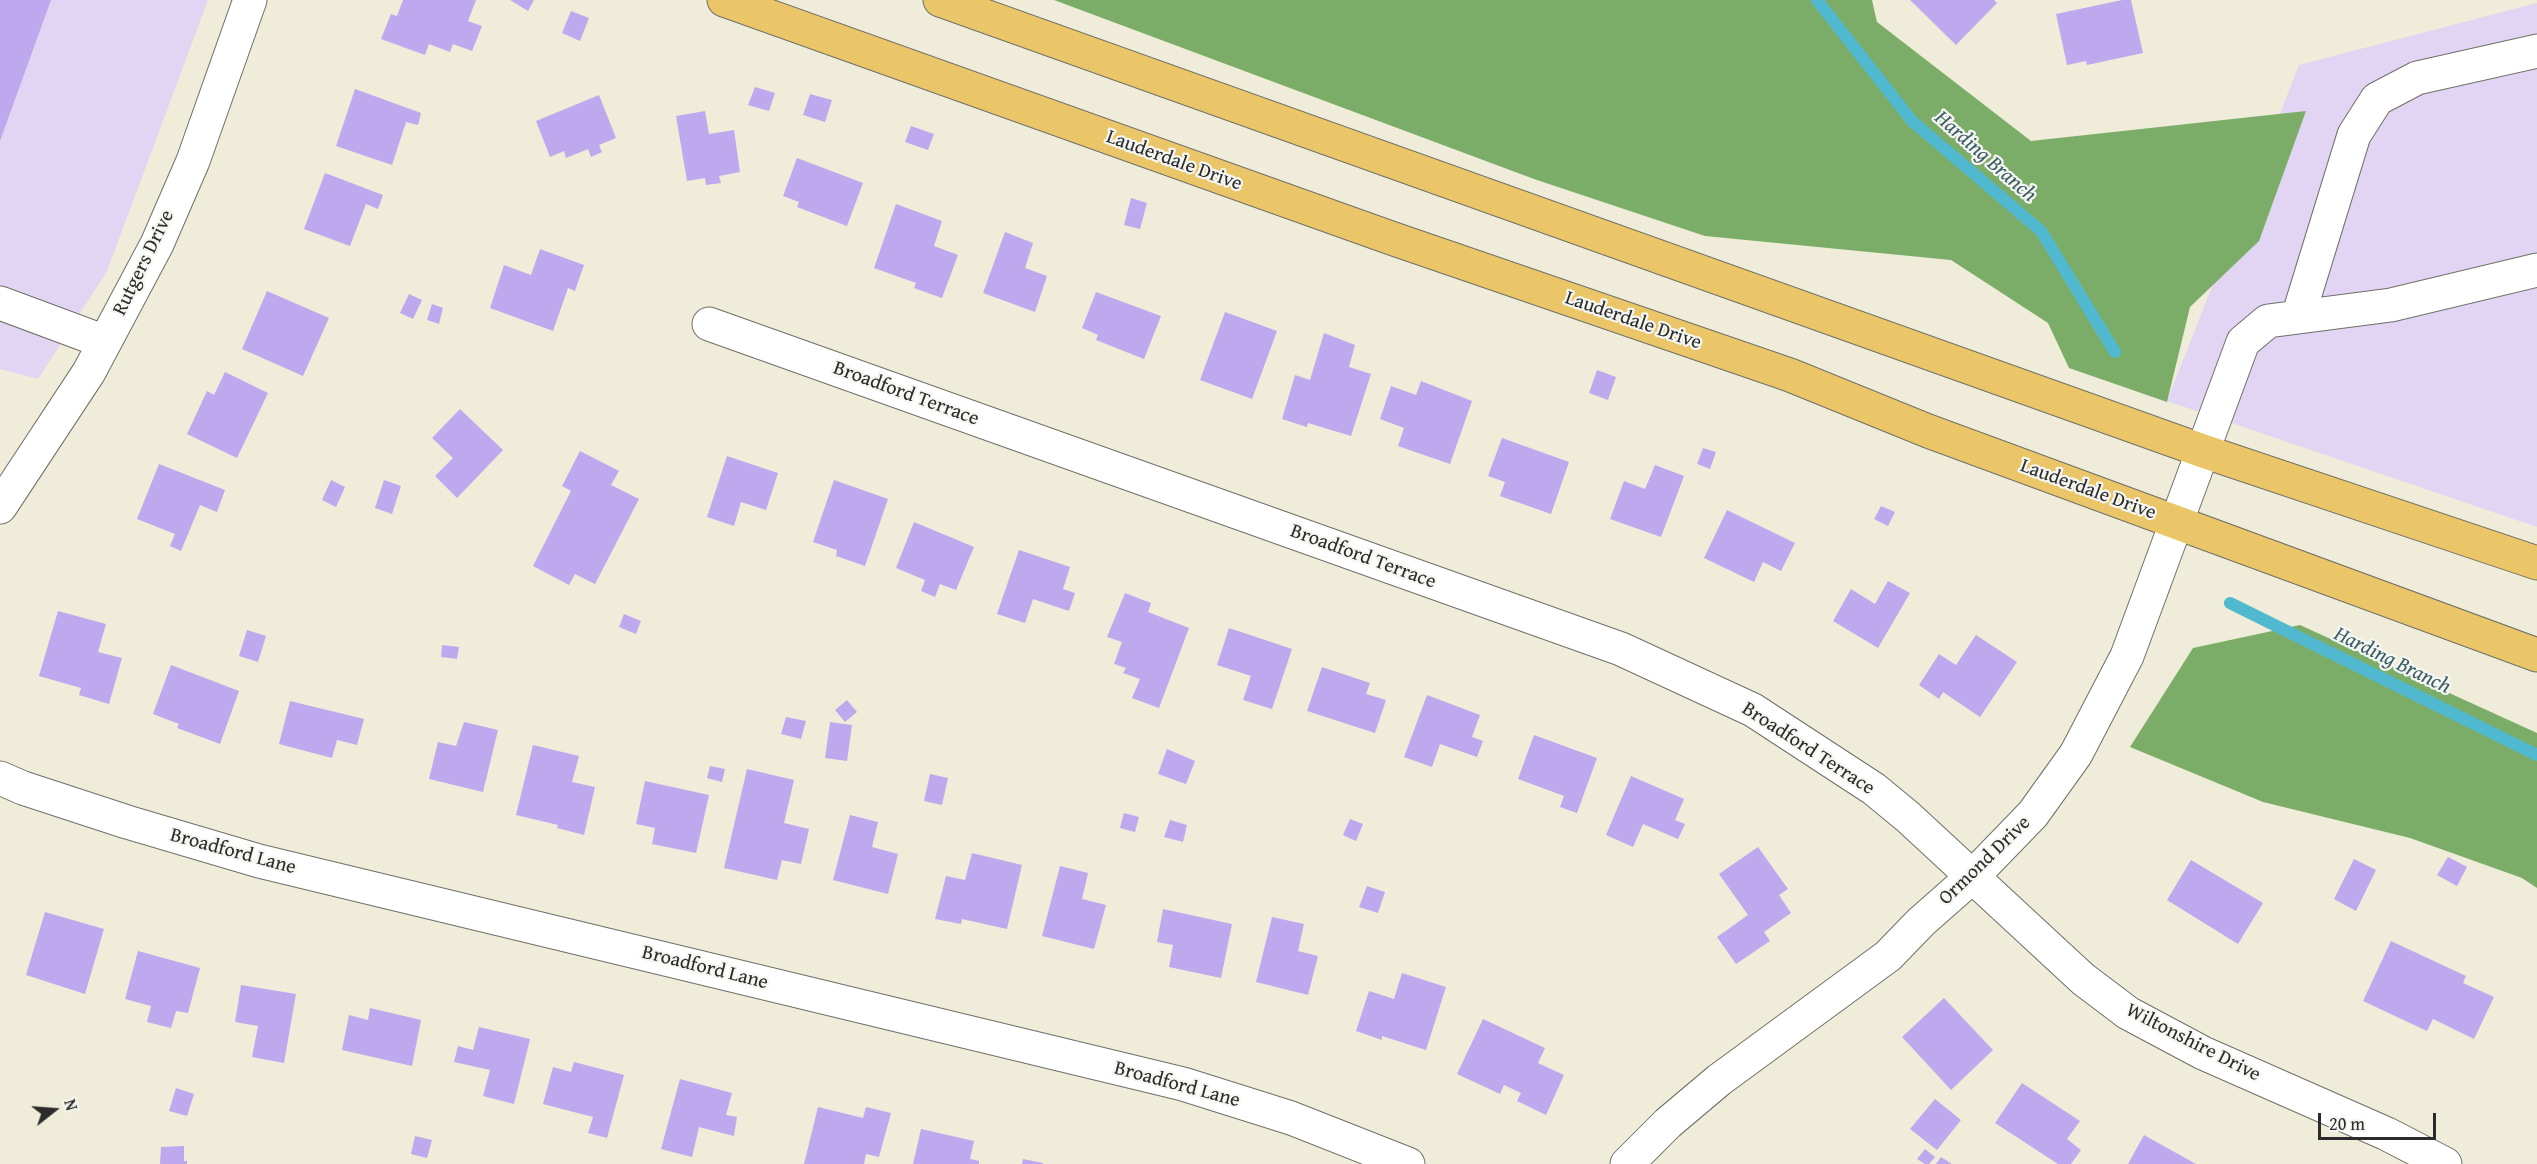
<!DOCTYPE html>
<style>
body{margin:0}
#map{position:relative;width:2537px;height:1164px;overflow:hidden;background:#efecd9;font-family:"Gentium Book Plus",serif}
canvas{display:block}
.north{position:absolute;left:24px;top:1080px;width:60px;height:60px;-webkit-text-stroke:4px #f6f6f2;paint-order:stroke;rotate:73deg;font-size:16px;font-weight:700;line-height:24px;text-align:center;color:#2b2b2b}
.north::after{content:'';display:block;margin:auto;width:21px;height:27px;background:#2b2b2b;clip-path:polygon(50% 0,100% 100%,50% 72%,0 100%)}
.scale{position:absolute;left:2318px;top:1113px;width:118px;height:27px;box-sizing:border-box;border:3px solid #2b2b2b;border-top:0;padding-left:8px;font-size:18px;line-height:21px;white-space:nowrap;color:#2b2b2b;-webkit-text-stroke:4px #f6f6f2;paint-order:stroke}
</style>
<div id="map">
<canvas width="2537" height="1164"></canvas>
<div class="north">N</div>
<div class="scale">20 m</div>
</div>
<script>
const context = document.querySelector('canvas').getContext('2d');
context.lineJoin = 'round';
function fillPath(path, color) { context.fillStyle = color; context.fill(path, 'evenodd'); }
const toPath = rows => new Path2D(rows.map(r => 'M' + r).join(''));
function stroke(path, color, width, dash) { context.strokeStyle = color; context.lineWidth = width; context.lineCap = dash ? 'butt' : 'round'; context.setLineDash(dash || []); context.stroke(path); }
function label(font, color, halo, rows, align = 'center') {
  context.font = font + ' "Gentium Book Plus",serif'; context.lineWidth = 4.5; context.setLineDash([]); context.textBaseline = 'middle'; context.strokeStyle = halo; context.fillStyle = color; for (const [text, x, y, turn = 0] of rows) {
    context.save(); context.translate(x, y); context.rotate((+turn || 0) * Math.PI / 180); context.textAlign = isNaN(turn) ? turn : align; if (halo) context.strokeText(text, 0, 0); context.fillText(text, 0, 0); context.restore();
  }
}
const built = toPath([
 [0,0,208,0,107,271,38,379,0,369],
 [2537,3,2537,527,2167,401,2299,65]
]);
const forest = toPath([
 [1054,0,1872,0,1877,22,2031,141,2306,111,2259,241,2190,307,2167,402,2069,368,2048,323,1951,260,1705,236,1534,179],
 [2300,625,2537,733,2537,888,2522,878,2410,838,2263,802,2130,747,2193,648]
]);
const stream = toPath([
 [1817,0,1912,121,2041,231,2115,352],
 [2230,603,2537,755]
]);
const building = toPath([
 [0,0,51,0,0,141],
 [403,0,476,0,468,21,482,26,472,51,453,44,450,52,429,44,425,55,381,39,391,14,397,16],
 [510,0,534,0,528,11],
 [1910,0,1994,0,1997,3,1956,45],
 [2122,0,2131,0,2143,53,2087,65,2086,61,2067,65,2056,14],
 [571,11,589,18,580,41,562,33],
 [755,87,775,93,769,111,748,105],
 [355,89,421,113,418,125,406,122,392,165,336,146],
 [810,94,832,100,825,122,803,115],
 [599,95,616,138,599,145,602,152,591,157,588,149,566,158,564,151,550,157,536,121],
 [705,111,709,134,734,130,740,172,719,176,721,183,706,185,705,178,687,181,676,116],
 [911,126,934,134,928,150,905,142],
 [797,158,863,183,847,226,797,207,799,202,783,196],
 [325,173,383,195,378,209,366,204,350,246,304,229],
 [1131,198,1147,203,1140,229,1124,225],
 [896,204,942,221,934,246,958,255,942,298,914,288,916,283,874,268],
 [1005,232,1033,243,1025,268,1047,276,1035,312,983,293],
 [540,249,584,265,575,291,568,288,553,331,490,308,504,265,531,275],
 [267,291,329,318,303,376,242,349],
 [1096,292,1161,316,1144,359,1096,340,1098,335,1082,328],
 [409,294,422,300,413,319,400,313],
 [432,304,443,308,439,324,427,320],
 [1225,312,1277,331,1252,399,1200,380],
 [1324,333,1355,345,1349,367,1371,374,1351,436,1308,423,1307,427,1282,419,1295,375,1310,380],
 [1597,370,1616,377,1608,400,1589,393],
 [225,372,268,393,237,458,187,434,207,391,214,395],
 [1421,381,1472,401,1450,464,1398,446,1404,428,1380,419,1391,386,1416,395],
 [460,409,503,450,457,498,435,476,453,458,432,438],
 [1502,438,1569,462,1551,514,1500,496,1505,482,1488,476],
 [1703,448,1716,452,1710,469,1697,464],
 [580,451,619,471,611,485,639,499,595,584,575,574,569,585,533,566,571,491,562,486],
 [727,456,778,473,766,510,741,502,734,526,707,517],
 [159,464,225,490,217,512,200,505,181,551,170,546,175,534,137,519],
 [1655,465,1684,476,1661,537,1610,519,1624,481,1645,489],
 [331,480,345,487,336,507,322,500],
 [384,480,401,486,392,514,375,508],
 [834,480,888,499,865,566,836,556,837,550,813,542],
 [1881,506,1895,512,1888,526,1874,519],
 [1727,510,1795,543,1781,571,1763,562,1754,582,1704,558],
 [914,522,974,547,956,590,940,584,935,597,921,591,925,580,896,568],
 [1019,550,1070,567,1063,589,1075,593,1069,611,1033,599,1025,623,997,614],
 [1888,581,1910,593,1878,648,1833,621,1851,589,1875,604],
 [1125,593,1151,603,1148,612,1189,628,1159,708,1132,698,1140,679,1123,673,1126,668,1114,664,1122,642,1107,637],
 [58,611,106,624,98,652,122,658,109,704,79,695,81,688,39,676],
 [624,614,641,621,636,634,619,627],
 [1229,628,1292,649,1272,709,1243,700,1251,676,1217,665],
 [247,630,266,636,258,662,239,656],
 [1976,635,2017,662,1980,717,1943,692,1939,699,1919,685,1939,654,1956,665],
 [442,645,459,647,457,659,441,657],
 [171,665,239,691,220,744,177,728,179,724,153,714],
 [1322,667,1370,683,1366,694,1386,700,1375,733,1307,711],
 [1427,695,1480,715,1472,737,1483,741,1477,757,1440,744,1432,767,1404,757],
 [847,700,857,712,845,722,835,710],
 [290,701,364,719,357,745,337,740,332,758,279,744],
 [786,717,806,721,801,739,781,734],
 [464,722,498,730,483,792,429,779,438,742,456,746],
 [830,722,852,725,847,761,825,758],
 [1534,735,1597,758,1577,813,1560,807,1564,796,1518,779],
 [533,745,579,756,572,782,595,787,584,835,557,828,558,825,516,815],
 [1167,749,1195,761,1186,784,1158,774],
 [710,766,725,769,722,782,707,778],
 [747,769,794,780,784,823,809,829,801,864,782,860,777,880,724,868],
 [930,774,948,778,942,805,924,801],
 [1631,776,1684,799,1675,820,1685,824,1678,839,1643,824,1633,847,1606,835],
 [645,781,709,795,696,853,652,844,655,828,636,824],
 [1124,813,1139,817,1135,832,1120,828],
 [850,815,878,822,872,847,898,854,888,894,833,880],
 [1350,819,1363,824,1356,841,1343,835],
 [1170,820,1187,825,1183,842,1164,837],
 [1758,847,1788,889,1779,895,1791,913,1764,932,1770,941,1736,964,1717,937,1748,915,1719,874],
 [972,853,1022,865,1007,929,962,919,961,924,935,919,946,876,965,880],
 [2448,857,2467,867,2457,886,2437,875],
 [2354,859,2376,870,2356,911,2334,899],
 [2191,860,2263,903,2238,944,2167,900],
 [1060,866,1088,873,1082,899,1106,905,1094,949,1042,936],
 [1367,886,1385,892,1378,913,1359,907],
 [1163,909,1232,924,1221,978,1169,967,1173,945,1157,942],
 [45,912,104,929,85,994,26,975],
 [1272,917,1304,924,1298,951,1318,956,1308,995,1256,982],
 [2391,941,2466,976,2463,983,2494,997,2474,1039,2433,1019,2427,1031,2363,1001],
 [138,951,200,968,188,1013,176,1011,171,1028,147,1022,151,1006,125,999],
 [1402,973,1446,987,1426,1050,1382,1036,1382,1040,1356,1031,1369,991,1394,999],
 [241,985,296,994,284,1063,252,1057,258,1026,235,1022],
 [1944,998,1993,1050,1951,1090,1902,1037],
 [370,1008,421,1020,412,1066,342,1050,349,1015,368,1020],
 [1483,1019,1545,1048,1538,1063,1564,1075,1546,1115,1517,1101,1521,1093,1504,1085,1500,1094,1457,1074],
 [479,1027,530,1039,514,1104,483,1096,490,1070,454,1062,458,1046,473,1050],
 [574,1062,624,1075,607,1138,588,1133,593,1117,543,1104,553,1067,571,1072],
 [680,1079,732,1093,726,1115,737,1117,734,1136,699,1127,692,1157,661,1149],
 [2022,1083,2080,1121,2067,1139,2081,1150,2071,1164,2058,1164,1995,1123],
 [176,1088,194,1094,187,1116,169,1111],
 [1935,1099,1961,1120,1937,1150,1910,1129],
 [818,1107,863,1118,866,1107,891,1113,879,1157,866,1154,864,1164,804,1164],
 [921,1129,974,1141,970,1159,979,1161,979,1164,913,1164],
 [2144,1135,2196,1164,2128,1164],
 [415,1136,432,1140,427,1158,411,1154],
 [184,1146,184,1161,187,1161,187,1164,160,1164,161,1147],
 [1925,1149,1935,1157,1929,1164,1925,1164,1917,1159],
 [1941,1157,1952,1164,1936,1164],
 [1023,1159,1043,1163,1043,1164,1022,1164]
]);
const minor = toPath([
 [0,303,105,342],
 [2298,317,2354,135,2377,99,2417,78,2537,51],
 [709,324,1621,649,1753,710,1874,789,1908,817,2083,979,2128,1013,2203,1053,2387,1134,2445,1164],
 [0,507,89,372,157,244,193,161,250,0],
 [0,778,23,788,127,822,259,861,1183,1084,1291,1118,1408,1164],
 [1627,1164,1668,1123,1719,1080,1888,956,1921,922,1972,877,2033,814,2076,754,2127,656,2243,342,2268,321,2391,305,2537,270]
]);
const major = toPath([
 [724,0,1391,238,1790,375,1928,431,2537,655],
 [940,0,2203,451,2537,563]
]);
const streetNames = [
 ["Lauderdale Drive",1174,161,20],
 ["Rutgers Drive",144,263,-64],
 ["Lauderdale Drive",1633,321,19],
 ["Broadford Terrace",906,394,20],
 ["Lauderdale Drive",2088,490,20],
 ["Broadford Terrace",1363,557,20],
 ["Broadford Terrace",1808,749,33],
 ["Broadford Lane",233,852,15],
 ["Ormond Drive",1985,861,-44],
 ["Broadford Lane",705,968,14],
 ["Wiltonshire Drive",2193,1043,27],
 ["Broadford Lane",1177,1085,15]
];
const waterNames = [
 ["Harding Branch",1985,157,41],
 ["Harding Branch",2392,661,26]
];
fillPath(built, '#e2d4f3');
fillPath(forest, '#7cad68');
stroke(stream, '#51b9cf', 12);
fillPath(building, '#bea9ef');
stroke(minor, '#706f68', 35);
stroke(major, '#706f68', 35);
stroke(minor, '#fff', 33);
stroke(major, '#eac669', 33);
label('20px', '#2b2b2b', '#f6f6f2', streetNames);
label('italic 21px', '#385d64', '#f6f6f2', waterNames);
</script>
